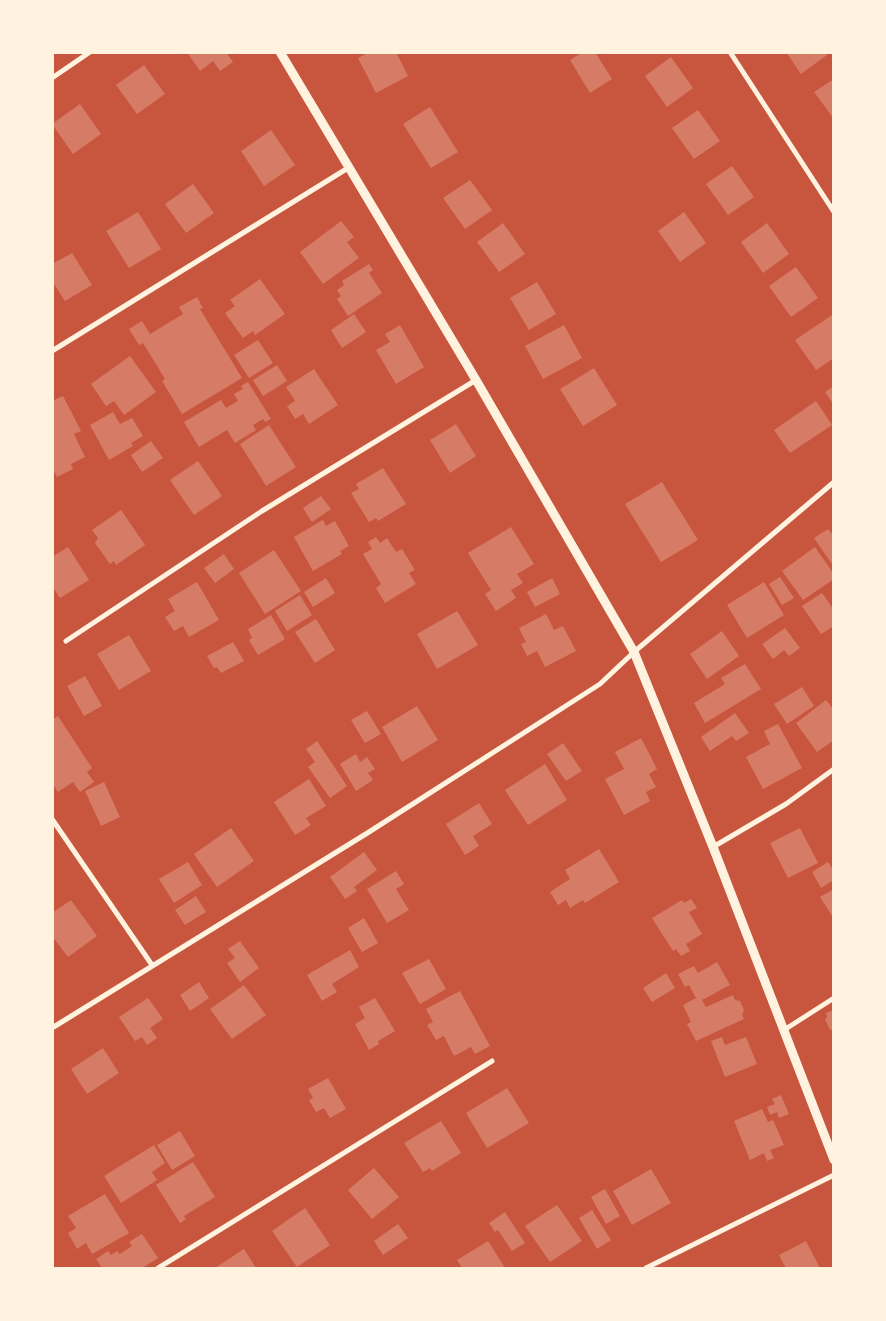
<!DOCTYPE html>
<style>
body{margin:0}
#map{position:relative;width:886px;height:1321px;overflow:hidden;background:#c8553d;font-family:"Public Sans",sans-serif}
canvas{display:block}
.frame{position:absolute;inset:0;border:54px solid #fff3e0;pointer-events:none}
</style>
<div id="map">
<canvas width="886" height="1321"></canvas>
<div class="frame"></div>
</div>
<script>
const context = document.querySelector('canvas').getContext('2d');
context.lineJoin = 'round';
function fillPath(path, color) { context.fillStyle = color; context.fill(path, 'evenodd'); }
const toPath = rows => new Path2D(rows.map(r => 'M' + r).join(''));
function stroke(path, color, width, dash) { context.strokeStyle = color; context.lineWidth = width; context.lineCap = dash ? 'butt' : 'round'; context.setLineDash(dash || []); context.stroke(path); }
const building = toPath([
 [187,52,226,52,233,62,220,71,213,61,200,71],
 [369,52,396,52,408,76,376,93,358,58],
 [583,52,595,52,612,79,590,93,570,60],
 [786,52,825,52,827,55,801,74],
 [671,57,693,88,667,107,645,76],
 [144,65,165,94,137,114,116,85],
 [834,79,834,119,814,92],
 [80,104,101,134,73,154,52,124],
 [430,107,458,152,431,168,403,124],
 [698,110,720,141,694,159,672,128],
 [271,130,295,165,264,186,241,151],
 [732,166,754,197,728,215,706,184],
 [470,180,492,210,465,229,443,198],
 [193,184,214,213,186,233,165,204],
 [138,212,161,249,129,268,106,231],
 [684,212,706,243,680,262,658,231],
 [341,221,354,237,347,242,359,258,323,284,300,252],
 [503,223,525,254,499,272,477,242],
 [767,223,789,254,763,273,741,242],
 [72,253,92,285,65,301,52,281,52,264],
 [369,264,373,270,369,273,382,293,348,316,337,299,341,296,337,290,344,285,342,281],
 [796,267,818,298,791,317,769,286],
 [260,279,285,314,255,335,253,331,243,338,225,313,235,306,230,300],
 [537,282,556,314,529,330,510,298],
 [197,297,203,308,200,309,242,378,182,414,162,381,165,379,143,343,139,345,129,329,142,321,150,334,183,314,179,307],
 [354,314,366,332,342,348,331,330],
 [832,315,834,358,816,370,795,340],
 [400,325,424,367,396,384,376,350,390,342,385,334],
 [564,325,582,358,543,379,525,346],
 [258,340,273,363,249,378,234,355],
 [130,356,156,392,124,415,114,401,106,406,91,384],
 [277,365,287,381,263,396,253,380],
 [594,368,617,405,583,426,560,389],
 [314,369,338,405,309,424,303,414,295,419,287,406,295,401,286,387],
 [248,382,271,419,265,422,263,419,253,425,256,430,235,443,227,430,199,447,184,422,221,400,226,408,238,401,234,394,243,389,241,386],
 [834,386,834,405,825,392],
 [63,396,81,431,74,434,85,457,71,464,73,469,57,477,52,467,52,401],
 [816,401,832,425,790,453,774,430],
 [113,412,120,424,132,418,143,436,131,443,133,446,109,460,90,425],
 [456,424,476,456,450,473,430,440],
 [269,425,296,467,266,486,240,444],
 [151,441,163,458,142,472,131,455],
 [198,461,222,496,194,515,170,480],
 [383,468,406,504,378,521,376,518,369,522,351,493,359,489,356,484],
 [662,482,698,540,661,562,625,504],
 [321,496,331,509,312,522,303,508],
 [121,510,145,545,116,565,114,561,110,564,95,543,98,538,92,530],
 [323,520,326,526,335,521,349,546,340,551,342,554,313,571,294,537],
 [511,527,534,564,517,574,523,583,511,590,516,598,496,611,485,594,491,590,468,553],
 [828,529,834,536,834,563,832,564,814,538],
 [376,537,380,543,387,538,396,552,402,549,415,570,409,573,416,584,385,603,376,588,381,584,363,554,372,549,368,542],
 [68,547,89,580,60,598,52,586,52,557],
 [815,547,834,574,834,579,803,600,782,571],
 [274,550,301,591,265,614,239,573],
 [224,554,234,569,215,583,204,568],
 [780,577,794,598,782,605,769,584],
 [326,578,335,593,313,607,304,592],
 [552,578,560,594,535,607,527,592],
 [197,582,219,620,189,637,183,626,174,631,165,617,175,611,168,599],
 [764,582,784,615,747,638,727,605],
 [822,593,834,610,834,626,821,634,802,606],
 [300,595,312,615,287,631,275,611],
 [457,611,478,645,437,669,417,634],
 [546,614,554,630,563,626,576,651,545,667,537,651,527,656,521,644,526,642,519,628],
 [271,615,285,639,258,655,249,640,252,638,248,629],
 [316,619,335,650,315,663,295,632],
 [785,628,800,648,789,656,784,650,773,659,762,644],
 [722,631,739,656,707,679,690,654],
 [129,635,151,671,119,690,97,654],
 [233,642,244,661,221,673,217,667,214,668,207,656],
 [745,664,761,689,705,723,694,703,725,684,721,678],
 [85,676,102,706,84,716,67,686],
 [802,687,814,706,787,724,774,704],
 [826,700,834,710,834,740,817,752,796,723],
 [417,706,438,740,402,762,382,727],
 [367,711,381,734,365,743,351,720],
 [735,713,749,733,736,741,732,736,710,751,701,737],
 [58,716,92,768,87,772,94,782,80,792,73,782,58,792,52,783,52,720],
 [778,724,802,768,763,789,746,757,770,744,764,731],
 [641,738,657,769,649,774,656,787,646,792,650,801,624,815,605,779,624,769,615,752],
 [317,741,347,786,330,798,308,767,315,762,306,749],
 [563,743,582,771,566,781,547,754],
 [356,754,360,762,367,757,375,769,368,773,373,780,356,791,340,764],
 [545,764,567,800,528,825,505,790],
 [309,779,326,806,306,818,311,825,295,835,274,802],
 [104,782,120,817,101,826,85,791],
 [479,803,492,824,473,836,479,846,465,855,446,824],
 [231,828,254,861,217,887,194,854],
 [800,828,818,863,788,878,770,843],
 [599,849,619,882,585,903,583,900,570,908,566,900,558,905,550,892,570,879,565,870],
 [364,852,377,870,354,887,357,891,345,899,330,877],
 [188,862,202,885,174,903,159,879],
 [828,862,834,871,834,880,821,888,812,872],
 [396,871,404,884,396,889,409,910,387,923,367,889],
 [834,889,834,919,820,897],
 [196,896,206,912,185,925,175,910],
 [691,899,697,908,689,912,702,934,686,944,690,951,681,956,676,949,673,951,652,918,682,900,684,903],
 [71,900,97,936,68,957,52,936,52,913],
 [364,918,378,943,362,952,348,928],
 [240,941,259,968,240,982,227,963,235,958,228,949],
 [350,950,359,967,332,984,337,992,322,1001,307,975],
 [429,959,446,989,420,1004,402,973],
 [717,962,730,985,702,1000,706,1007,733,995,735,1000,740,1001,744,1010,742,1015,744,1019,696,1041,687,1024,691,1022,683,1005,696,998,689,985,685,987,678,974,694,966,698,973],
 [666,973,675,988,652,1002,643,988],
 [199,982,209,998,190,1011,180,995],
 [244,985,266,1015,232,1039,210,1009],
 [460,991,490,1046,475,1054,471,1047,454,1056,444,1036,436,1040,427,1025,433,1022,426,1009],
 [148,998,163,1019,150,1028,157,1038,147,1045,142,1037,135,1041,119,1017],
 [375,998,395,1031,378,1041,379,1044,369,1050,355,1024,365,1018,359,1007],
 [834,1010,834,1029,830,1030,825,1019,827,1018,826,1013],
 [722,1037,725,1045,746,1037,757,1064,725,1077,711,1041],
 [103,1048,119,1073,87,1094,71,1069],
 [328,1078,346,1109,330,1118,324,1108,316,1112,309,1100,313,1098,308,1089],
 [507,1088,529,1123,487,1148,466,1113],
 [781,1095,789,1114,779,1118,777,1112,770,1115,767,1107,775,1104,772,1099],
 [762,1109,768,1122,773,1120,784,1145,770,1150,774,1158,767,1161,764,1153,750,1160,734,1121],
 [441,1121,461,1153,432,1171,430,1168,423,1172,404,1143],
 [180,1131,195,1156,172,1170,157,1145],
 [154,1145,165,1163,152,1172,157,1180,121,1203,104,1176],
 [193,1162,215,1197,184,1216,186,1219,180,1223,156,1185],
 [374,1168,399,1197,372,1219,348,1190],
 [651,1169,671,1203,632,1225,613,1191],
 [605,1189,620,1216,606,1224,591,1197],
 [105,1194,129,1233,92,1254,86,1243,77,1249,68,1233,76,1228,68,1216],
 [557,1205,582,1241,550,1262,525,1226],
 [305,1208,330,1245,297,1267,272,1231],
 [592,1210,611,1240,597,1249,579,1218],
 [505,1212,525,1243,512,1251,498,1230,495,1232,489,1223],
 [398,1224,408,1238,383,1255,374,1241],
 [142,1234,158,1258,142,1268,102,1268,96,1259,108,1251,111,1255,117,1251,120,1254,132,1246,129,1242],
 [488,1241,505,1268,462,1268,457,1260],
 [806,1241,820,1268,786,1268,779,1255],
 [244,1249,256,1268,215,1268]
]);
const minor = toPath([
 [730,52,834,212],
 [52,78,90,52],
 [52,351,348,168],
 [66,641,262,511,476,380],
 [52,819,152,965],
 [713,847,786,804,834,769],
 [52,1028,369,832,600,684,634,652,834,482],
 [784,1030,834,998],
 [158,1268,492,1061],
 [646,1268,834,1175]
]);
const tertiary = toPath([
 [280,52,476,380,634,652,713,847,834,1160]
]);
fillPath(building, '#d67c66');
stroke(minor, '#fff3e0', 5);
stroke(tertiary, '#fff3e0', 9);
</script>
